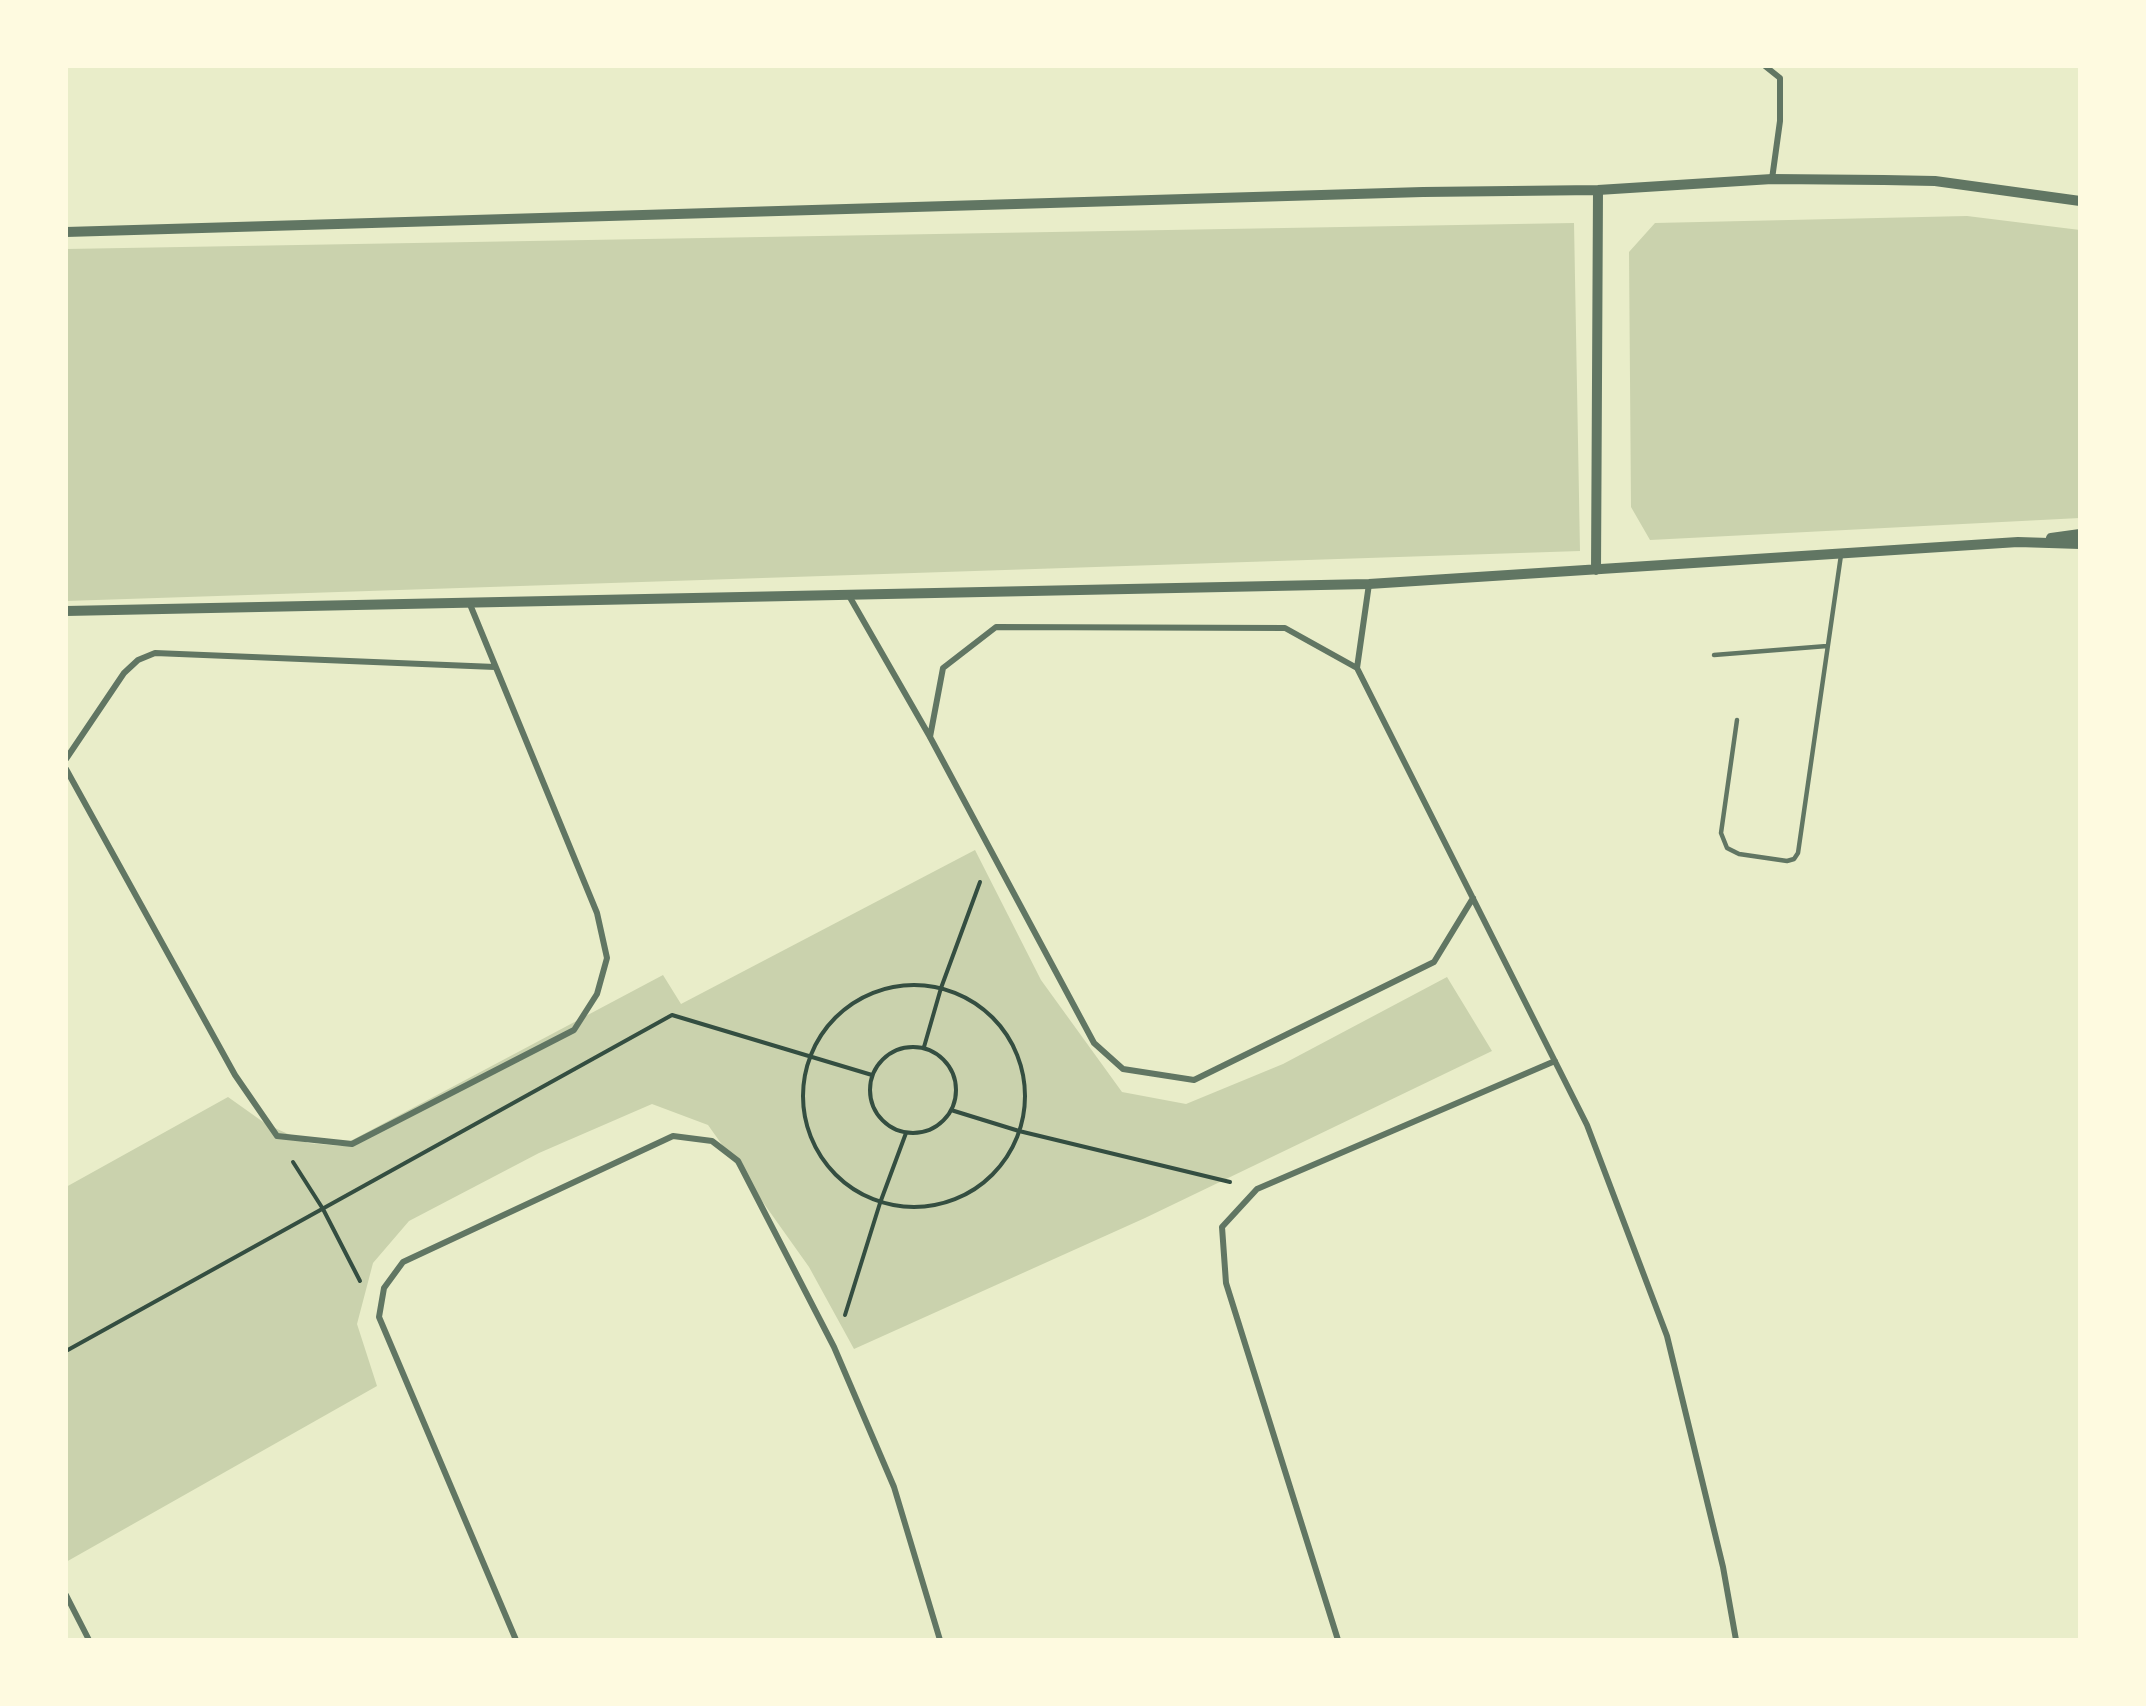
<!DOCTYPE html>
<style>
body{margin:0}
#map{position:relative;width:2146px;height:1706px;overflow:hidden;background:#e9edc9;font-family:Spectral,serif}
canvas{display:block}
.frame{position:absolute;inset:0;border:68px solid #fefae0;pointer-events:none}
</style>
<div id="map">
<canvas width="2146" height="1706"></canvas>
<div class="frame"></div>
</div>
<script>
const context = document.querySelector('canvas').getContext('2d');
context.lineJoin = 'round';
function paint(path, color) {
  context.fillStyle = color;
  context.fill(path, 'evenodd');
}
function strokePath(path, color, width, dash) {
  context.strokeStyle = color;
  context.lineWidth = width;
  context.lineCap = dash ? 'butt' : 'round';
  context.setLineDash(dash || []);
  context.stroke(path);
}
paint(new Path2D(`
 M1967 216 2080 230V518L1650 540 1631 507 1629 252 1655 223Z
 M1574 223 1580 551 66 601V249Z
 M975 850 1041 980 1122 1092 1186 1104 1283 1064 1447 977 1492 1051 1145 1218 854 1349 809 1267 708 1125 652 1104 539 1153 409 1221 373 1263 357 1324 377 1386 66 1562V1187L228 1097 266 1124 308 1143 341 1146 663 975 681 1004Z`), '#cad2ad');
strokePath(new Path2D(`
 M803 1096a111 111 0 1 1 222 0a111 111 0 1 1-222 0Z
 M870 1090a43 43 0 1 1 86 0a43 43 0 1 1-86 0Z
 M924 1047 941 988 980 882
 M951 1110 1019 1131 1230 1182
 M293 1162 323 1209 360 1281
 M845 1315 880 1203 906 1133
 M66 1351 672 1015 872 1075`), '#344e41', 4);
strokePath(new Path2D(`
 M1714 655 1827 646
 M1737 720 1721 833 1727 848 1739 854 1787 861 1794 859 1798 853 1841 555`), '#617663', 4.5);
strokePath(new Path2D(`
 M1765 66 1780 78V121L1772 179
 M1369 584 1357 668 1587 1125 1667 1336 1723 1567 1736 1640
 M848 594 930 737 1094 1043 1123 1069 1194 1080 1434 962 1473 898
 M930 737 943 668 996 627 1285 628 1357 668
 M66 759 124 673 138 660 155 653 495 667
 M66 769 235 1075 277 1136 352 1144 574 1030 597 994 607 958 597 913 469 602
 M66 1595 89 1640
 M516 1640 379 1317 384 1288 403 1262 673 1136 712 1141 738 1161 834 1347 894 1487 940 1640
 M1338 1640 1226 1283 1222 1227 1257 1189 1555 1061`), '#617663', 6);
strokePath(new Path2D(`
 M66 232 1423 192 1598 190 1772 179 1884 180 1935 181 2080 201
 M2051 538 2080 534
 M1596 570 1598 190
 M66 611 1369 584 2018 542 2080 544`), '#617663', 10);
</script>
